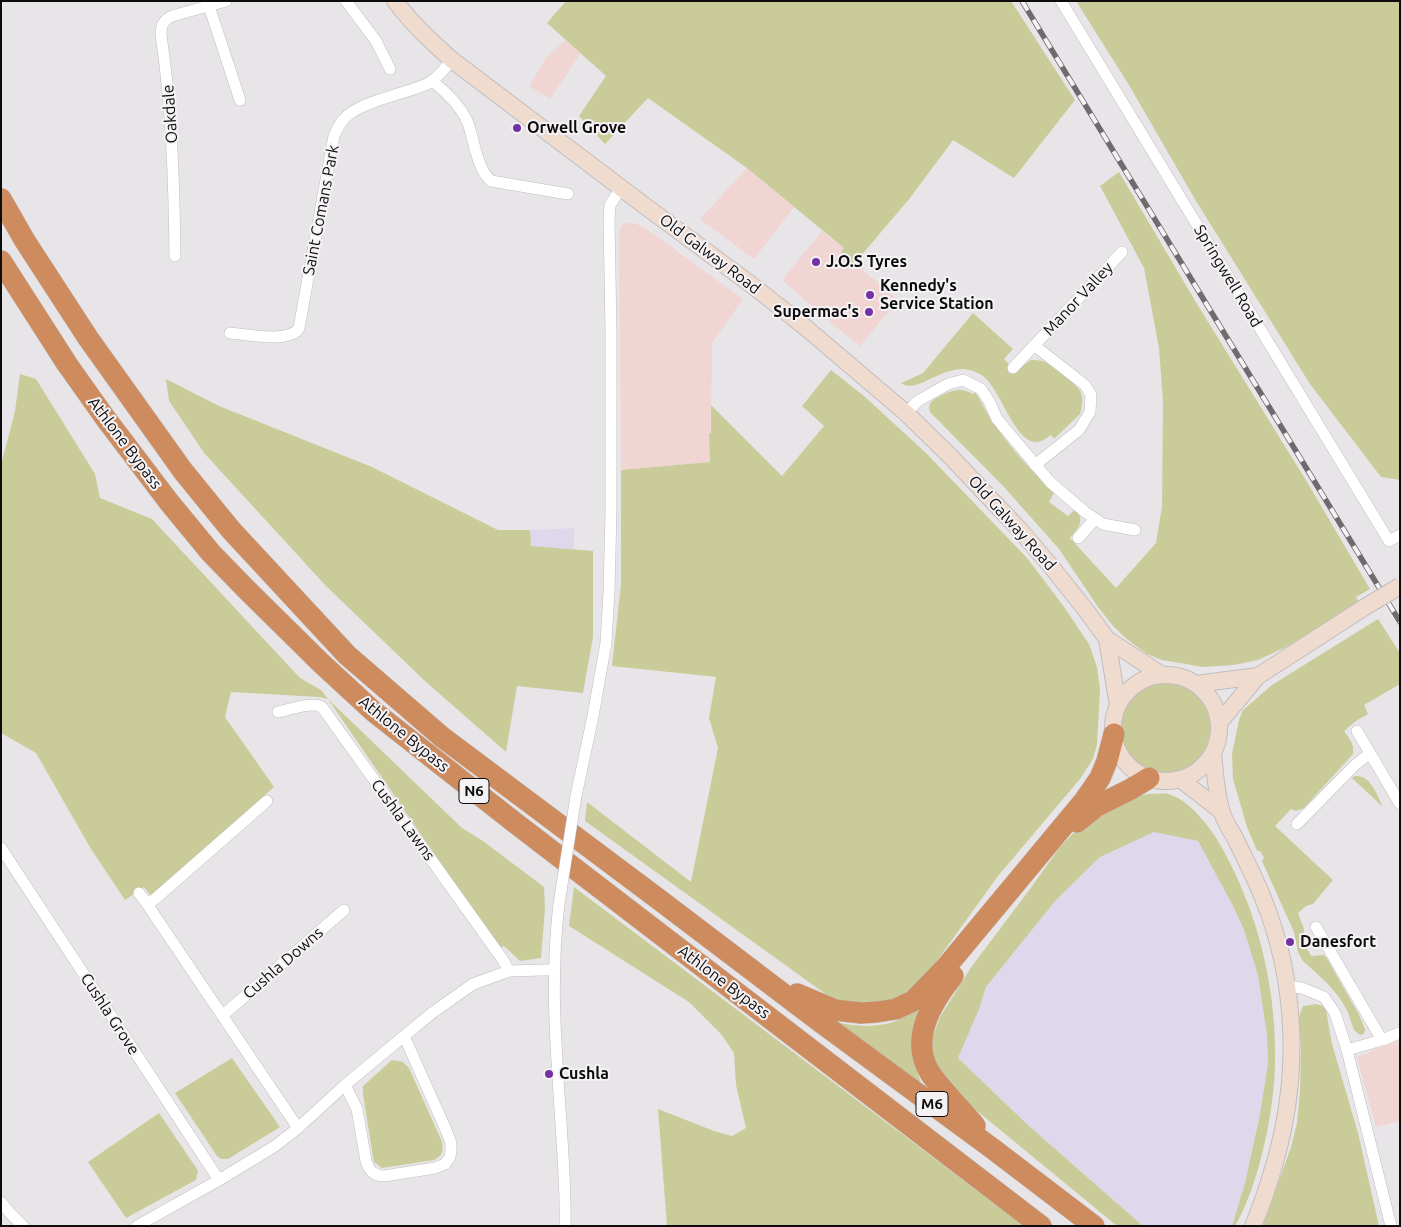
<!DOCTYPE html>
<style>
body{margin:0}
#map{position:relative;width:1401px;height:1227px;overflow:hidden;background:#e8e5e8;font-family:Ubuntu,sans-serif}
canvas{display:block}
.frame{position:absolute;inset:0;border:2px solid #0d0c0d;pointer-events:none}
</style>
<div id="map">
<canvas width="1401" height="1227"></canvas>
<div class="frame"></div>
</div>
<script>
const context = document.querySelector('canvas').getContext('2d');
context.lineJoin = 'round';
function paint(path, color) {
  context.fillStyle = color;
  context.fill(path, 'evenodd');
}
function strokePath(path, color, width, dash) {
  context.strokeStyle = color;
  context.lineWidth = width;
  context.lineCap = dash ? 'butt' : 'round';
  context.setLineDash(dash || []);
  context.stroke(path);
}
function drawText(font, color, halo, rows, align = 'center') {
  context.font = font + ' Ubuntu,sans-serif';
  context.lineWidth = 4;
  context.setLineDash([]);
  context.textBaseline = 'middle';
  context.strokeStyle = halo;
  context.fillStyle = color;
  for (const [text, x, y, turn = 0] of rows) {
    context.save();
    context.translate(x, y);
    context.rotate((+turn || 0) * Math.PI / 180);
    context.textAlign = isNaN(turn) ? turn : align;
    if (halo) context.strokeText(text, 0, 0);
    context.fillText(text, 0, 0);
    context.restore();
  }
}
paint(new Path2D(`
 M566 40 581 53 550 99 529 86 546 58Z
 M747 168 794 207 754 259 700 219Z
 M628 223H634L645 228 743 299 712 343 711 433 709 434 710 462 621 470 619 232 622 225Z
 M822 231 844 248 841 252 898 300 860 346 836 327 782 280Z
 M1400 1040V1121L1376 1127 1357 1057Z`), '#f0d5d3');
paint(new Path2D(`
 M574 528V550L531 546 530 530Z
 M1154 831 1198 841 1233 906 1244 930 1258 975 1267 1036 1268 1063 1260 1114 1245 1183 1232 1226H1143L1029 1126 958 1058 978 1009 986 987 1056 900 1100 857Z`), '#dfd8ed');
paint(new Path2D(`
 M566 1H1011L1075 100 1014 178 953 140 910 198 854 264 841 252 844 248 747 168 648 98 605 144 579 116 606 76 547 23Z
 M1076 1H1400V480L1381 477 1310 384 1196 201 1129 85Z
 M1119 172 1197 304 1307 482 1370 589 1356 597 1359 602 1286 647 1258 660 1234 665 1203 667 1162 660 1147 654 1128 640 1113 626 1098 607 1059 549 1004 487 930 412C929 410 929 406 930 404 933 398 952 390 958 390 964 389 968 392 973 394L975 392C982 402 986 413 993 422 1010 448 1032 471 1054 493L1049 502 1068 516 1075 509C1086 521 1078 528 1070 538L1116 588 1156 543 1162 507 1163 402 1159 348 1144 268 1100 186Z
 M973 313 1013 349 1004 359 1015 371 1031 360C1034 360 1039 360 1043 361 1050 364 1076 384 1080 391 1084 398 1082 407 1080 414L1054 439 1051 435C1047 438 1042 442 1037 442 1015 444 1000 388 983 376 949 353 920 397 901 383L923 373Z
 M831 370 864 396 926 453 1027 558 1062 604 1089 644 1097 667 1100 689 1097 744 1093 759 1080 779 998 876 928 973 913 989 893 1001 869 1005 838 1000 827 995 585 821 587 802 691 882 718 748 709 718 716 677 612 666 621 584V470L710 462 709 433H711V405L782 476 824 426 802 406Z
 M20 374 36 379 95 474 100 498 152 519 300 678 321 690 328 699 462 828 483 841 544 887 545 909 541 958 520 961 504 946 499 948 328 699 319 697 231 692 225 717 274 787 151 896 144 887 125 900 91 849 36 753 1 733V465L15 411Z
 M166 379 219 406 372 467 498 530H530L531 546 593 551V637L583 693 517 686 506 752 426 682 326 586 205 454 169 401Z
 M1378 619 1400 653V684L1364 705 1368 714 1356 721 1344 731C1349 738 1355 745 1353 754L1304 808 1296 811 1291 809 1275 826 1333 880 1313 904 1306 906 1298 913 1304 929V943L1311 956 1323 955 1326 957 1358 1013 1365 1029 1364 1034 1360 1035 1354 1030 1347 1010 1339 997 1326 982 1303 961 1298 952 1294 932 1262 861 1264 858 1260 851H1257L1247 827 1233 779 1232 754 1239 720 1243 710 1272 685Z
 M1118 728a46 46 0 1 1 92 0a46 46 0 1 1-92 0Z
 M1355 776C1371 775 1377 795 1383 807L1352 778Z
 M1149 794C1155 794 1162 793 1168 794 1184 798 1196 812 1206 824 1216 836 1223 849 1230 863 1261 924 1277 996 1275 1065 1274 1112 1259 1185 1235 1226H1232L1245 1183 1260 1114 1268 1063 1267 1036 1258 975 1244 930 1233 906 1198 841 1154 832 1100 857 1056 900 986 987 979 1009 958 1058 1029 1126 1143 1226H1117L959 1096 940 1076 931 1049 932 1039 940 1017 972 966 1030 889 1060 847 1079 827 1138 796Z
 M574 887 1024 1226H667L658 1109 714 1131 732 1136 746 1128 736 1085 734 1053 721 1034 689 1002 569 926Z
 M928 1001 915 1064C917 1074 922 1083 924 1093L836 1022C855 1027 880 1028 898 1020 908 1015 918 1007 928 1001Z
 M1316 1004 1323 1006 1326 1010 1332 1044 1358 1133 1379 1226H1263L1291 1147 1297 1123 1300 1091 1301 1046 1299 1017 1303 1006Z
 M232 1058 280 1127 228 1159H221L217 1156 175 1093Z
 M392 1060 403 1062 409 1068 442 1142C444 1151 442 1156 434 1160L382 1168 374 1162 373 1157 363 1094V1086Z
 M159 1113 197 1169 198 1171 196 1180 126 1218 88 1162Z`), '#c9cc98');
const street = new Path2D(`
 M346 1 376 41 390 69
 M1061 1 1389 541 1400 535
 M209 6 240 100
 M432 81C446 92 461 106 468 123 474 140 477 169 491 181L568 194
 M175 256C174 182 172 108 161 35 161 25 163 21 172 16L226 1
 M230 333C246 334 289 344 299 328L334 136C337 130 339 124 344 119 358 102 405 94 427 84 437 79 445 68 452 60
 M1013 368 1122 252
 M906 413 918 401 948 384 963 380 981 389 989 401 997 419 1050 482 1085 512 1103 524 1135 530
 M1035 465 1079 430 1090 412 1091 395 1085 385 1035 346
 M1078 538 1095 519
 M278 712C289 710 312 701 322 707L503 960 509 971
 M1357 731 1400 804
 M576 796 593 716 606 643 609 592 611 510V331L609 219 610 205 621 188
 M267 801 155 899 147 904 298 1128
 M1297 824 1355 765 1369 754
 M1 848 219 1180
 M139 893 147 904
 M559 904C550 979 556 1049 561 1123 563 1157 566 1192 565 1226
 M1316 927 1382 1040
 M1287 986 1302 988 1324 997 1335 1013 1347 1050 1391 1226
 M222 1016 344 910
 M1347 1050 1382 1040 1400 1033
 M345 1085 357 1109 366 1161C369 1171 374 1176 384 1176L435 1168 445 1164 450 1157 451 1151V1143L446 1130 404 1036
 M1 1202 9 1212 23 1226
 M137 1226 219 1180 275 1146 298 1128 345 1085 404 1036 432 1013 473 984 509 971 542 970H554`);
const secondary = new Path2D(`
 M395 1C412 24 431 41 452 60L641 203 753 286 805 327 906 413 951 457 1020 530 1050 565 1085 609 1107 639 1162 675
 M1107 639 1118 706
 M1113 728a53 53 0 1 1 106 0a53 53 0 1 1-106 0Z
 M1196 684 1258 676
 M1219 723 1258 676 1365 607
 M1213 753C1215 772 1216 792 1221 809 1223 820 1231 830 1236 840 1245 859 1255 878 1263 898 1297 982 1300 1075 1275 1162 1269 1183 1262 1205 1253 1226
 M1180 779 1221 811`);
const highway = new Path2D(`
 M1 199 25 241 88 338 183 471 231 530 347 655 442 737 657 898 819 1021 993 1149 1094 1226
 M1 261 67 364 106 419 169 502 211 553 247 590 321 663 373 711 514 822 1041 1226
 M1077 822 1097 806 1131 789 1149 778
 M953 976C932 1002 909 1039 930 1073 943 1092 961 1108 975 1126
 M797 994 835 1010 861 1013 877 1012 896 1009 913 1001 946 967 1084 801 1100 778 1107 761 1114 734`);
strokePath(street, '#c0bcbf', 12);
strokePath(secondary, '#c0bcbf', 18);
strokePath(highway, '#c0c0c0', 22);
strokePath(street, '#fff', 11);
strokePath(secondary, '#f0dccf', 16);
strokePath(highway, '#ce8c5e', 21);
const rail = new Path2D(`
 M1022 1 1400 622`);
strokePath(rail, '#6d6b6d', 5.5);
strokePath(rail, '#f5f2f5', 4, [11]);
const streetBridge = new Path2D(`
 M559 904 576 796`);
const secondaryBridge = new Path2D(`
 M1365 607 1400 586`);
strokePath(streetBridge, '#c0bcbf', 12, []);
strokePath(secondaryBridge, '#c0bcbf', 18, []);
strokePath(streetBridge, '#fff', 11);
strokePath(secondaryBridge, '#f0dccf', 16);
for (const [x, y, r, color] of [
 [517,128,5,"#7530a4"],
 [816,262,5,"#7530a4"],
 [870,295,5,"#7530a4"],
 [869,312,5,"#7530a4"],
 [1290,942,5,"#7530a4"],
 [549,1074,5,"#7530a4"]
]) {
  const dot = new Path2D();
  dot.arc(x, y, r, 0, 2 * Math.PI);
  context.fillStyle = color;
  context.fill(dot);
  strokePath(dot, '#f5f2f5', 2);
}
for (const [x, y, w] of [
 [474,791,30],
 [932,1104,32]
]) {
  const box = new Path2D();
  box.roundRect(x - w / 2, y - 12.5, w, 25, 4);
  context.fillStyle = '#f5f2f5';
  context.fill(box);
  strokePath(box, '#0d0c0d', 1);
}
drawText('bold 15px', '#0d0c0d', null, [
 ["N6",474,791],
 ["M6",932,1104]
]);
drawText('16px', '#0d0c0d', '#f5f2f5', [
 ["Oakdale",170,114,-94],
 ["Saint Comans Park",321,210,-79],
 ["Old Galway Road",710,254,37],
 ["Springwell Road",1228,276,59],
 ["Manor Valley",1078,299,-47],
 ["Athlone Bypass",125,443,53],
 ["Old Galway Road",1012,523,48],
 ["Athlone Bypass",404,734,39],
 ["Cushla Lawns",403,820,54],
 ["Cushla Downs",283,963,-41],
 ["Athlone Bypass",724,982,37],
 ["Cushla Grove",110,1014,57]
]);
drawText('bold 16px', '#0d0c0d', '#f5f2f5', [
 ["Orwell Grove",527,128],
 ["J.O.S Tyres",826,262],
 ["Kennedy's",880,286],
 ["Service Station",880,304],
 ["Supermac's",859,312,"right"],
 ["Danesfort",1300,942],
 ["Cushla",559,1074]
], 'left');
</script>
